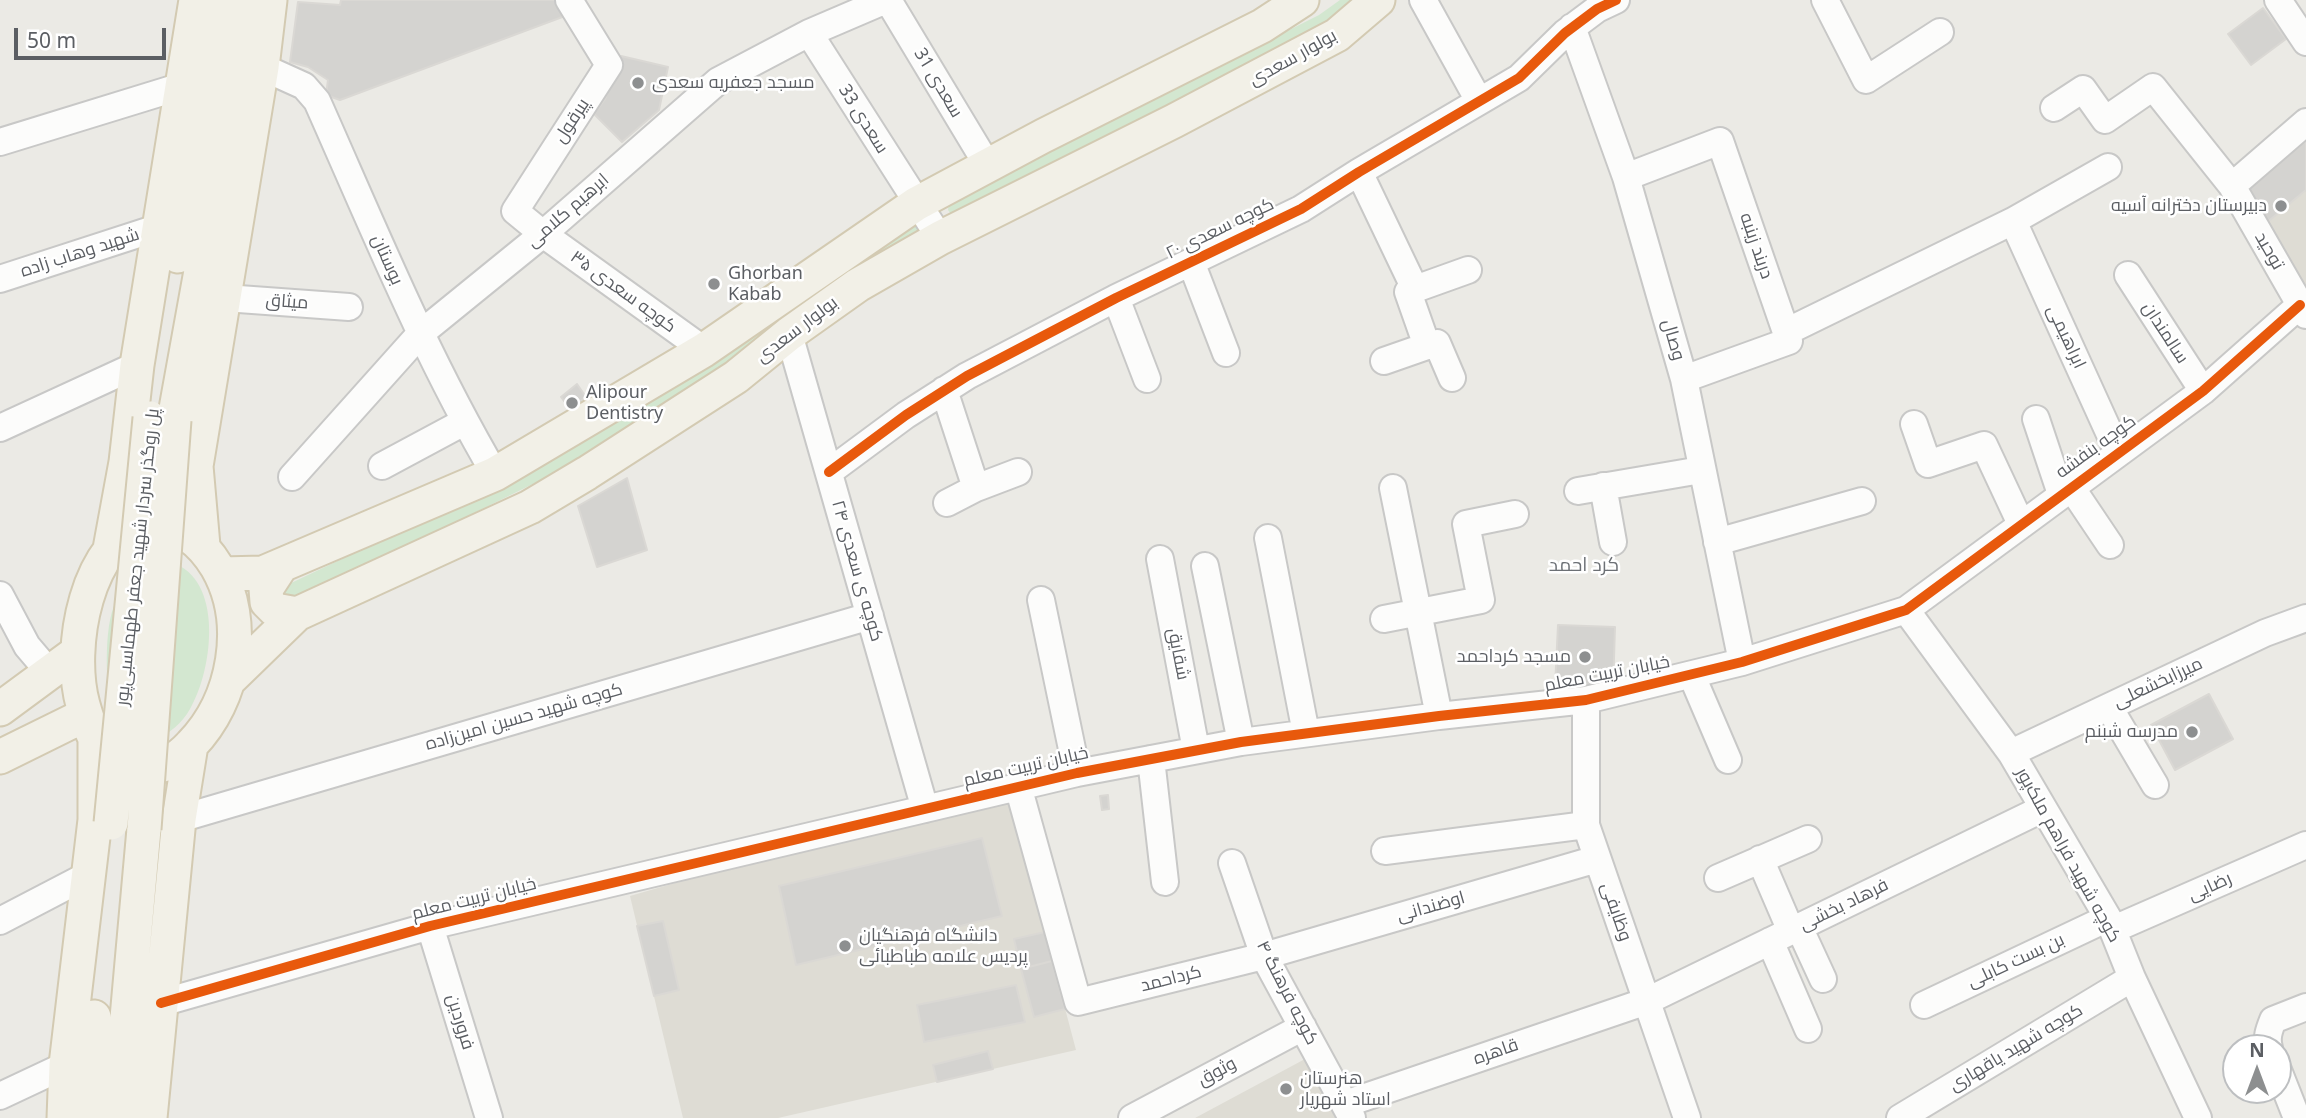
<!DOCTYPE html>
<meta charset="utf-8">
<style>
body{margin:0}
#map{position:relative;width:2306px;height:1118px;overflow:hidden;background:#ebeae5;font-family:"Noto Sans",sans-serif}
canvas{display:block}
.north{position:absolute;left:2222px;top:1034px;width:70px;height:70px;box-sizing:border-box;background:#fff;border:2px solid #bdbfc1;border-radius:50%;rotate:0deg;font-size:19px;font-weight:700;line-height:28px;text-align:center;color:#5b5e63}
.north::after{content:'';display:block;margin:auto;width:24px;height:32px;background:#8d8f90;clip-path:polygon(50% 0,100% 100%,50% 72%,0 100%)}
.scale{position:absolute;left:14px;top:28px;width:152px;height:32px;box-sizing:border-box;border:4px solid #5b5e63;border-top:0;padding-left:9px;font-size:21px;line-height:24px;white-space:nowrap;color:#5b5e63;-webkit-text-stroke:5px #fff;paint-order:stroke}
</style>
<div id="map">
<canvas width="2306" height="1118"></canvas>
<div class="north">N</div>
<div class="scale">50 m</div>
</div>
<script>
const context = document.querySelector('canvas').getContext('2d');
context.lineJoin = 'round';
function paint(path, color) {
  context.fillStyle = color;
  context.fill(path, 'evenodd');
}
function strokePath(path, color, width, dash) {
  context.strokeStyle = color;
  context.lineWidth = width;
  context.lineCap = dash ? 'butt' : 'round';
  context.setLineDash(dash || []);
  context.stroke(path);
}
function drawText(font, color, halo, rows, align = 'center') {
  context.font = font + ' "Noto Sans",Cairo,sans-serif';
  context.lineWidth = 5;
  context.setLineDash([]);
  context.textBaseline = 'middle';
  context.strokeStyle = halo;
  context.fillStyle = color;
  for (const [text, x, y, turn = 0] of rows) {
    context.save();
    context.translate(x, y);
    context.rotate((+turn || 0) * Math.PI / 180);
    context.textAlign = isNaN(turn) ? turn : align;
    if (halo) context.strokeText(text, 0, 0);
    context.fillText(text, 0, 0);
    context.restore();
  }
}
paint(new Path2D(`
 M2306 137V295L2265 224Z
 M1010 801 1076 1050 778 1118H683L630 896 734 866Z
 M1305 1059 1338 1118H1195Z`), '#dedcd4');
paint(new Path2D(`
 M1340 0H1358L1325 28 951 214 948 210 949 203 959 196 1319 15Z
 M911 221 924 229 669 406 547 477 302 598 287 600 283 592 289 584 538 466Z
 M176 564C224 585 212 672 190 709 182 724 169 732 156 742L110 705C106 681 103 617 119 597 127 588 164 571 176 564Z`), '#d3e7d0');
const building = new Path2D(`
 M341 0H556L565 16 340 100 326 95 328 80 308 67 290 62 298 2 340 5Z
 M2263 8 2286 39 2251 65 2228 34Z
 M621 56 668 67 659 110 622 142 594 114 605 99Z
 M2306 137V190L2265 224 2246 188Z
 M577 384 586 397 570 409 561 397Z
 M627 478 647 550 597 567 578 506Z
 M1558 625 1615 627 1613 689 1555 687Z
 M2209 694 2233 739 2175 770 2151 725Z
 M1108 795 1109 809 1102 810 1100 796Z
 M982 838 1002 916 796 965 779 886Z
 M663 921 679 990 654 996 637 926Z
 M1045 932 1052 961 1021 969 1014 939Z
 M1052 961 1065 1009 1034 1017 1021 969Z
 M1016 985 1025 1022 924 1042 917 1005Z
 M988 1051 993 1069 937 1082 933 1065Z`);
paint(building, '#d4d3d0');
strokePath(building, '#dad8d4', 2);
const minor = new Path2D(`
 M569 0 609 65 515 211 543 234 704 350
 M888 0 988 166
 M1423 0 1479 101
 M1825 0 1866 80 1940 32
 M2278 0 2306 42
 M1572 27 1626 177 1684 379 1742 662
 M809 33 940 238
 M262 67 304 86 317 101C373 227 425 355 495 474
 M2054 108 2083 89 2105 120 2153 87 2232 186 2306 315
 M0 142 182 86
 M1359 172 1415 289 1408 292 1427 346 1437 343 1452 378
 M1626 177 1720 141 1786 332 1789 341 1684 379
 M2232 186 2306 122
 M2013 221 2108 167
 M1191 262 1226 353
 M2128 275 2203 391
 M0 279 160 227
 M1415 289 1468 270
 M225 298 349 307
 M1116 298 1147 379
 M1786 332 2013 221 2118 452
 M789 334 925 809
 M1384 361 1427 346
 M944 390 976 488
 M2036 419 2061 494
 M1914 424 1928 464 1984 445 2021 524
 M0 428 137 365
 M382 466 464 422
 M829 472 906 415 967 376 1116 298 1301 209 1359 172 1519 78 1565 33 1597 9 1616 0
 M292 477 420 334 543 234 718 81 809 33 886 0
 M1603 486 1613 542
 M2071 487 2110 545
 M1393 488 1439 716
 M1578 491 1701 470
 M947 503 976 488 1018 472
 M1268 538 1306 733
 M1717 542 1862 501
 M1160 559 1196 750
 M1205 566 1241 742
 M0 595 27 646 50 673
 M1041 600 1077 773
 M1906 610 2011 753 2108 918 2132 978 2198 1118
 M1384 619 1481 600 1466 524 1515 514
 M1692 676 1728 760
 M1586 700V825L1687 1118
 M2109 707 2155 785
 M2011 753 2265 633 2306 618
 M1151 759 1165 882
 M1018 786 1078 1002 1264 956 1597 859
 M179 819 870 616
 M1385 851 1586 825
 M1760 859 1791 931
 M1232 863 1264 956 1352 1118
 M1718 878 1808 839
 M0 921 90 874
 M430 926 489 1118
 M1799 927 1823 979
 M2114 929 2306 845
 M1770 941 1808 1029
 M161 1003 430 926 1077 773 1241 742 1439 716 1586 700 1742 662 1906 610 2203 391 2300 305
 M1924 1005 2108 918
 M2269 1048C2266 1038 2269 1030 2273 1020L2306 1007
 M2278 1070 2297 1118
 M0 1096 66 1065
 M1345 1104 1647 1001 2042 809
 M1132 1118 1303 1027
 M1900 1118 2132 978`);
const major = new Path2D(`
 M178 256 223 0
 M174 420 249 6
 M150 522C180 524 202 542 217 567 249 623 235 700 191 745 177 760 162 769 141 769 131 769 118 769 111 762 97 749 88 723 83 705 67 649 86 539 150 522Z
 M203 546 196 466 262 67 270 0
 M110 549 126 462 137 365 196 0
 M281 566 266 589 267 602 275 610 297 614
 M221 574 263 573 495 474 704 350 916 204 1043 136 1262 26 1302 0
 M230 679 297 614 530 507 587 473 736 377 789 334 858 285 940 238 1174 121 1337 35 1378 0
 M0 709 76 653
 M0 757 85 715
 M86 1117 94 1017
 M64 1118 66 1065 95 820V735
 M118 1118 144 829
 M150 1118 179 819 191 745`);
strokePath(minor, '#c8c8c7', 30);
strokePath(major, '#d3cab2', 37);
strokePath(minor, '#fcfcfb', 26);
strokePath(major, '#f2f0e7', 33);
const majorBridge = new Path2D(`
 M111 823 150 418
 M144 829 174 420`);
strokePath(majorBridge, '#d3cab2', 37, []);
strokePath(majorBridge, '#f2f0e7', 33);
strokePath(new Path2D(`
 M829 472 906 415 967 376 1116 298 1301 209 1359 172 1519 78 1565 33 1597 9 1616 0
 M161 1003 430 926 1077 773 1241 742 1439 716 1586 700 1742 662 1906 610 2203 391 2300 305`), '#e8590c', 10);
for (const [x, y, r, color] of [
 [638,83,7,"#8d8f90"],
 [2281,206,7,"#8d8f90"],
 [714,284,7,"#8d8f90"],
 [572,403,7,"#8d8f90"],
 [1585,657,7,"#8d8f90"],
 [2192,732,7,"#8d8f90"],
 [845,946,7,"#8d8f90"],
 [1286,1089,7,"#8d8f90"]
]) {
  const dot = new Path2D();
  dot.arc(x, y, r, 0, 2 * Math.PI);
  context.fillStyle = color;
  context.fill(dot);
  strokePath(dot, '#fff', 2.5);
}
drawText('18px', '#5b5e63', '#fff', [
 ["بولوار سعدی",1293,58,-29],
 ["سعدی 31",938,83,59],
 ["سعدی 33",863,119,58],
 ["پیرقول",572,121,-57],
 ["ابرهیم کلامی",568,211,-41],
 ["کوچه سعدی ۲۰",1220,229,-26],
 ["دربند زینبه",1756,246,71],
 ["توحید",2269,251,60],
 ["شهید وهاب زاده",80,253,-18],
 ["بوستان",387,260,66],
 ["کوچه سعدی ۳۵",623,292,36],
 ["میثاق",287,302,4],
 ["بولوار سعدی",797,330,-37],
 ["سالمندان",2165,333,57],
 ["ابراهیمی",2066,337,65],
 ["وصال",1673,340,74],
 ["کوچه بنفشه",2096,447,-36],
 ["پل روگذر سردار شهید جعفر طهماسبی‌پور",138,557,-84],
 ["کوچه ی سعدی ۲۴",857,571,74],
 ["شقایق",1178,654,79],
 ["خیابان تربیت معلم",1607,674,-11],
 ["میرزابخشعلی",2158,683,-25],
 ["کوچه شهید حسین امین‌زاده",524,717,-16],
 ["خیابان تربیت معلم",1026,767,-13],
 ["کوچه شهید فراهم ملک‌پور",2068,855,61],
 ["رضایی",2210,887,-24],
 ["خیابان تربیت معلم",474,899,-14],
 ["فرهاد بخشی",1844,905,-26],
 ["اوضندانی",1431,907,-16],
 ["وظایفی",1616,912,71],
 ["بن بست کابلی",2016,961,-25],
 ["کرداحمد",1171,979,-14],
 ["کوچه فرهنگ ۴",1287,993,63],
 ["فروردین",460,1022,73],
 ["کوچه شهید یاقهاری",2016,1048,-31],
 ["قاهره",1496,1052,-19],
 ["وثوق",1217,1072,-28]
]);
drawText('18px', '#5b5e63', '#fff', [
 ["مسجد جعفریه سعدی",652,83],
 ["دبیرستان دخترانه آسیه",2267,206,"right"],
 ["Ghorban",728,274],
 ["Kabab",728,295],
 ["Alipour",586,393],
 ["Dentistry",586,414],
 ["مسجد کرداحمد",1571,657,"right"],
 ["مدرسه شبنم",2178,732,"right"],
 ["دانشگاه فرهنگیان",859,936],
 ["پردیس علامه طباطبائی",859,957],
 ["هنرستان",1300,1079],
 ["استاد شهریار",1300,1100]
], 'left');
drawText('19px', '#6c7075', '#fff', [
 ["کرد احمد",1584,566]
]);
</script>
